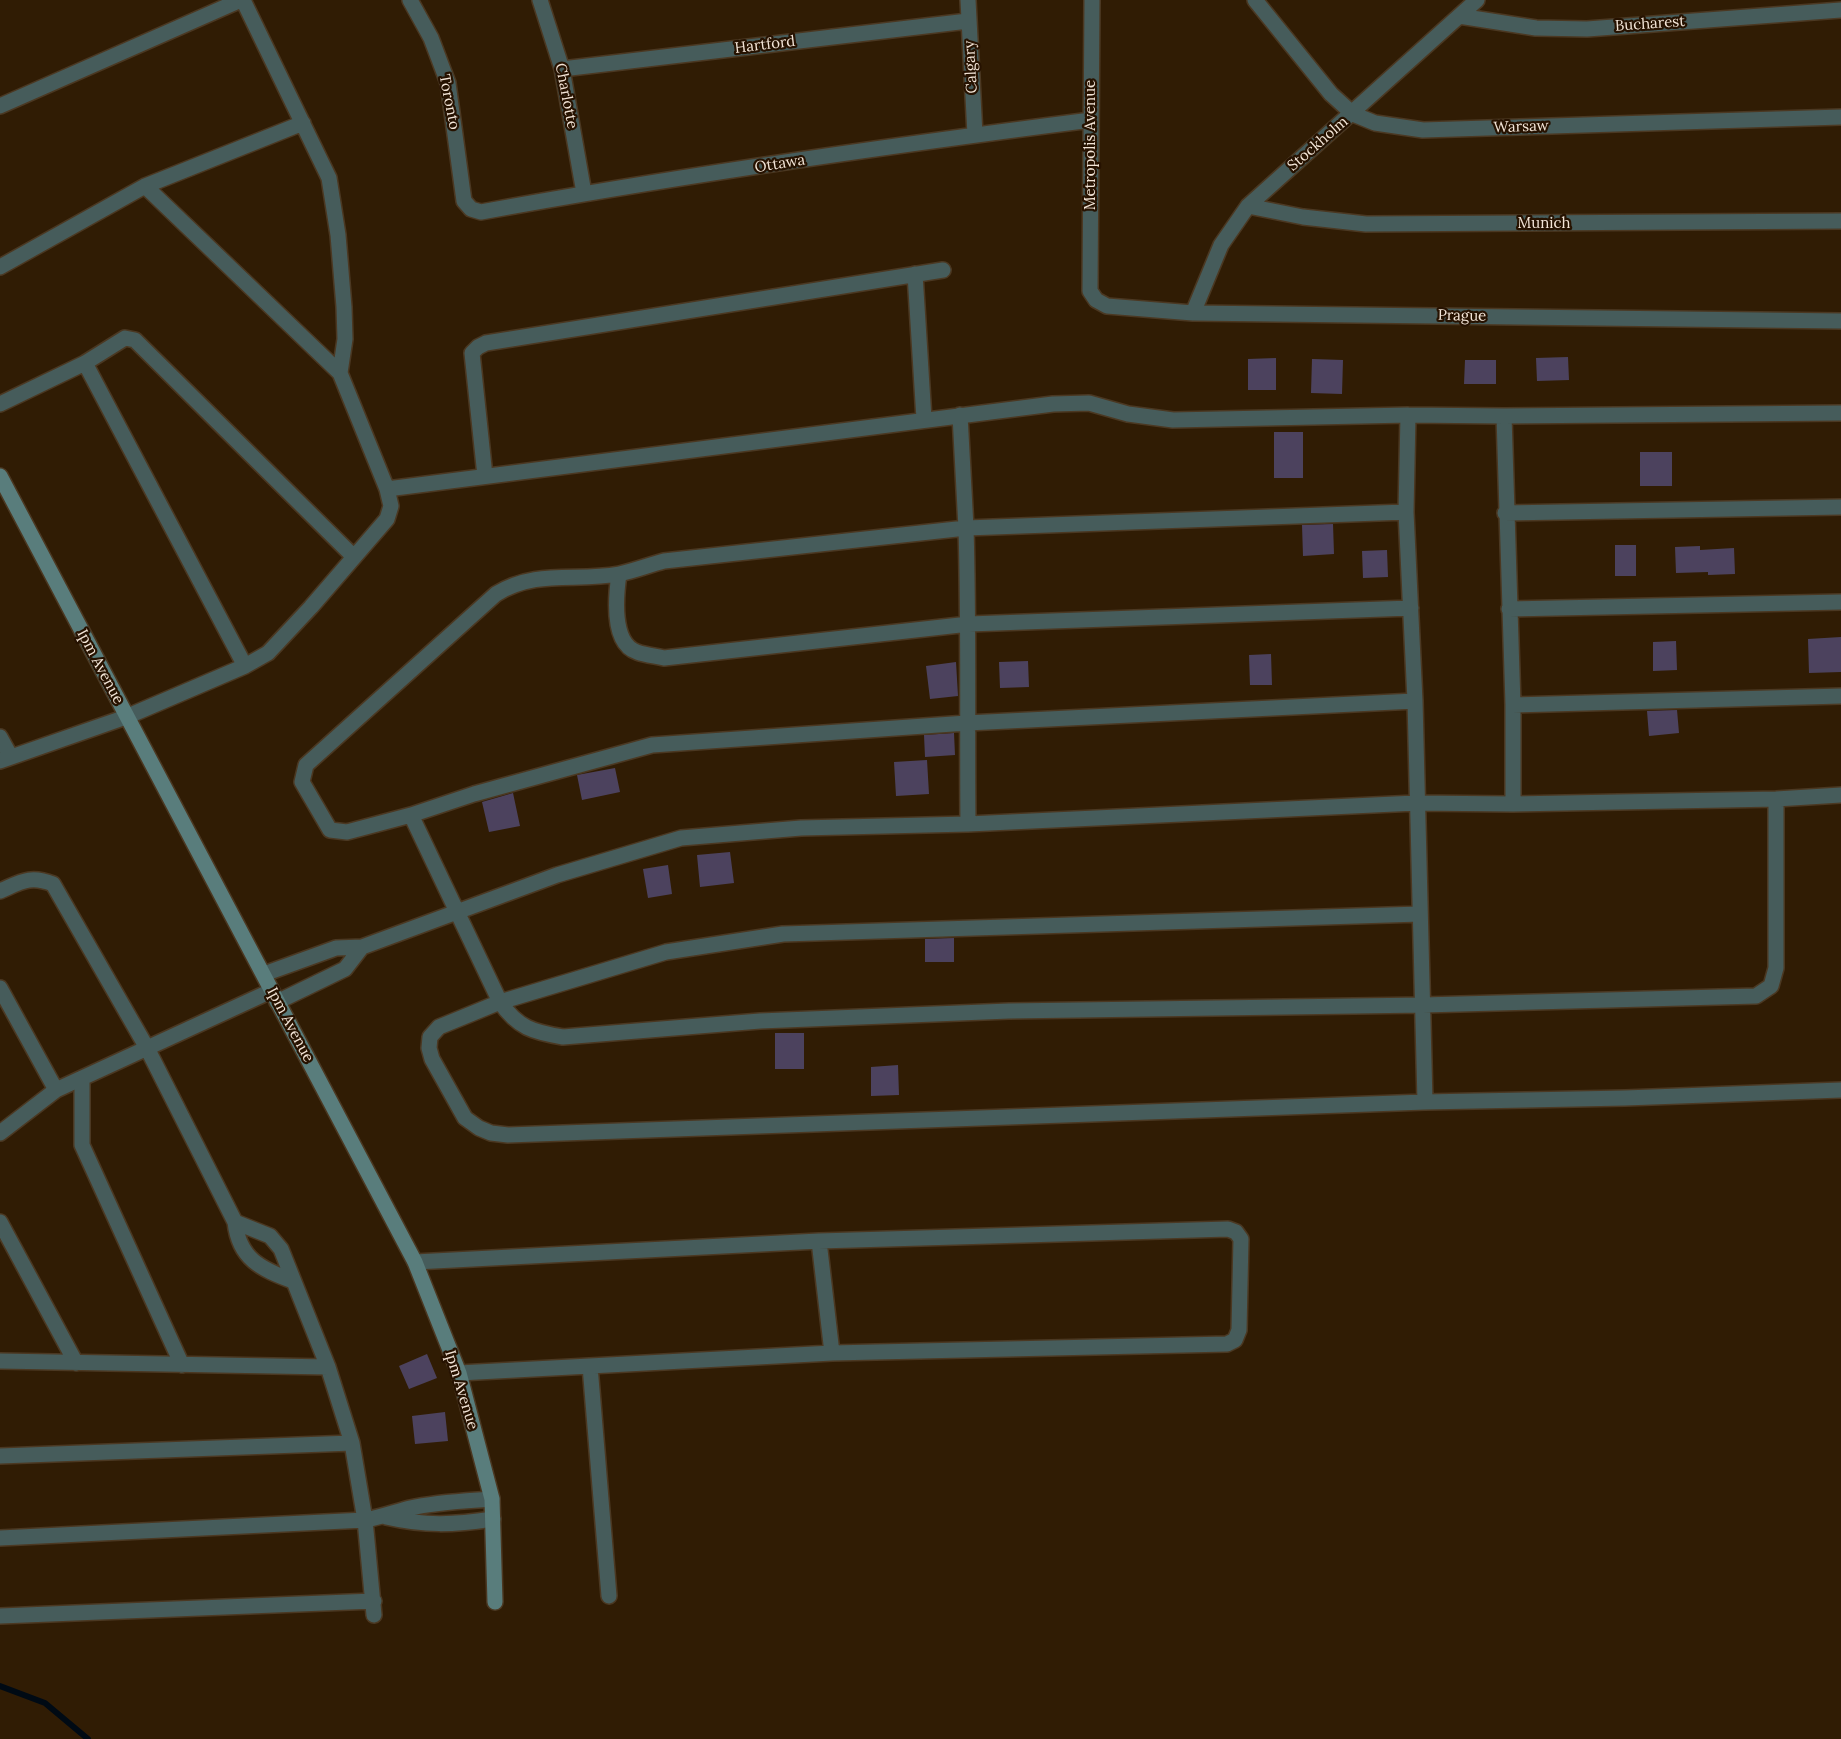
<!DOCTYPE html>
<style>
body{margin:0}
canvas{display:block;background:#301c04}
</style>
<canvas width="1841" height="1739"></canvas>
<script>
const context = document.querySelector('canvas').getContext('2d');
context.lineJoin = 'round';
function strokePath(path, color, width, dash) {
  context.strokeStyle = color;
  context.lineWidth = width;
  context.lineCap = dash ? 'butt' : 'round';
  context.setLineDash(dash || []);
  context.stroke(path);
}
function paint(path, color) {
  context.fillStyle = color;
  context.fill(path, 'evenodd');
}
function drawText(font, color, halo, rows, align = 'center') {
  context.font = font + ' Lora,serif';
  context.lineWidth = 4.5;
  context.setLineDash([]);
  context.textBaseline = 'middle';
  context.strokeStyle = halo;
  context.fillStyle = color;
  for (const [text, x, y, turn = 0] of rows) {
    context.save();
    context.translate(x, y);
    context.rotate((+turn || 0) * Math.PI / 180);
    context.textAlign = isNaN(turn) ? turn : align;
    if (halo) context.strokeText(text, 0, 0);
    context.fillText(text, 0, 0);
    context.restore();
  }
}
strokePath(new Path2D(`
 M0 1686 45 1703 88 1739`), '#000a14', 6);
paint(new Path2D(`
 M1568 357 1569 380 1537 381 1536 358Z
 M1276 358V390H1248V359Z
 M1312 359 1343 360 1342 394 1311 393Z
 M1465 360H1496V384H1464Z
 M1274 432H1303V478H1274Z
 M1640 452H1672V486H1640Z
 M1333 524 1334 554 1303 556 1302 525Z
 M1615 545H1636V576H1615Z
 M1700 546V550L1734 548 1735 574 1708 575V572L1676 573 1675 547Z
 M1387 550 1388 577 1363 578 1362 551Z
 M1841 637V672L1809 673 1808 639Z
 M1676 641 1677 670 1653 671V642Z
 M1271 654 1272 685H1250L1249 655Z
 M1028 661 1029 687 1000 688 999 662Z
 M956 662 958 696 930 699 926 666Z
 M1677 710 1679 733 1649 736 1647 711Z
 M954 733 955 755 925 757 924 735Z
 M927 760 929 794 896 796 894 762Z
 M615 768 620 792 582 800 577 775Z
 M513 793 520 826 489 832 482 802Z
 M730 852 734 883 700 887 697 855Z
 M668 865 672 894 648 898 643 869Z
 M954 938V962H925V939Z
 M775 1033H804V1069H775Z
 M898 1065 899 1095 871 1096V1067Z
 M427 1354 437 1378 409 1389 399 1366Z
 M445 1412 448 1441 415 1444 412 1416Z`), '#4c425e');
const street = new Path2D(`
 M410 0 431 38 448 83 464 201 471 209 481 212C683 175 887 146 1091 120
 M540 0 562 69 584 193
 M968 0 975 135
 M1092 0 1090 291 1096 300 1107 306 1193 313 1841 321
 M1255 0 1331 94 1353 114 1375 123 1423 130 1841 117
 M1459 16 1536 28 1587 29 1841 10
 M562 69 968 21
 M0 106 241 0
 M145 186 340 373
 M1248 206 1303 217 1366 224 1841 221
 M0 267 145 186 303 123
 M915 274 924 419
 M1193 313 1221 245 1248 206 1477 0
 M85 363 245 666
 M0 404 85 363 125 338 135 340 354 557
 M960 415 966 528 664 561C649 565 634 571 619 574 575 582 537 569 496 594L306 765 302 782 330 830 347 832 411 815 474 794 652 745 967 723 1415 701
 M1408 415 1406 512 1415 701 1425 1102
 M1504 416 1513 705V804
 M485 476 472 353 478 347 486 343 943 270
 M387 489 1053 404 1089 403 1128 414 1173 420 1408 415 1504 416 1841 413
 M1505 513 1841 507
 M619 574C616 595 611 643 637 652 645 655 655 656 664 658L969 624 1411 608
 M1509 609 1841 602
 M1513 705 1841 696
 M0 737 11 757
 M0 761 126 717 245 666 268 653 311 607 387 519 391 506 387 489 340 373 345 339 344 307 338 235 329 178 243 0
 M411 815 500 1002C518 1028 533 1032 563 1037L760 1021 1009 1011 1423 1005 1756 996 1771 986 1776 968V799
 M968 824C967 725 969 627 966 528L1406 512
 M0 891C21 882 30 875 53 884L147 1048 235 1222C239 1259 261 1269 293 1281
 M1420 914 783 934 666 952 500 1002 439 1027 430 1037 429 1048 432 1059 465 1118 479 1128 491 1133 508 1135 1425 1102 1625 1098 1841 1090
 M264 974 336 948 362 947 557 875 681 838 801 828 968 824 1416 803 1513 804 1776 799 1841 795
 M0 988 56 1090
 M277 1002 345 969 362 947
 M82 1078V1145L182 1365
 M0 1133 56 1090 271 991
 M0 1222 76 1363
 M235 1222 270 1236 281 1249 328 1367 352 1443 365 1520 374 1615
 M415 1262 819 1241
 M0 1361 328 1367
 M590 1366 609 1596
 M459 1373 832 1353 1227 1344 1235 1340 1239 1330 1241 1239 1236 1232 1228 1229 819 1241 832 1353
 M0 1456 352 1443
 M386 1517C425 1526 453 1525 493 1519
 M0 1538 365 1520C381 1517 395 1512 410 1508 437 1502 465 1501 492 1499
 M0 1616 374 1601`);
const secondary = new Path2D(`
 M0 476 415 1262 459 1373 492 1499 495 1602`);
strokePath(street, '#4b3822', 18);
strokePath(secondary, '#4b3822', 18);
strokePath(street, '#465c5b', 15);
strokePath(secondary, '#597d7c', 15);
drawText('15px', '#f3e5d7', '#261200', [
 ["Bucharest",1650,24,-4],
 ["Hartford",765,45,-7],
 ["Calgary",971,67,-93],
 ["Charlotte",566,96,79],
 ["Toronto",449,102,79],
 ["Warsaw",1521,127,-2],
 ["Stockholm",1318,144,-41],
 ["Metropolis Avenue",1091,145,-90],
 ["Ottawa",780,164,-9],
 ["Munich",1544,224],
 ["Prague",1462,316,1],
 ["Ipm Avenue",100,667,62],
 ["Ipm Avenue",290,1025,62],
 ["Ipm Avenue",461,1390,73]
]);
</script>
